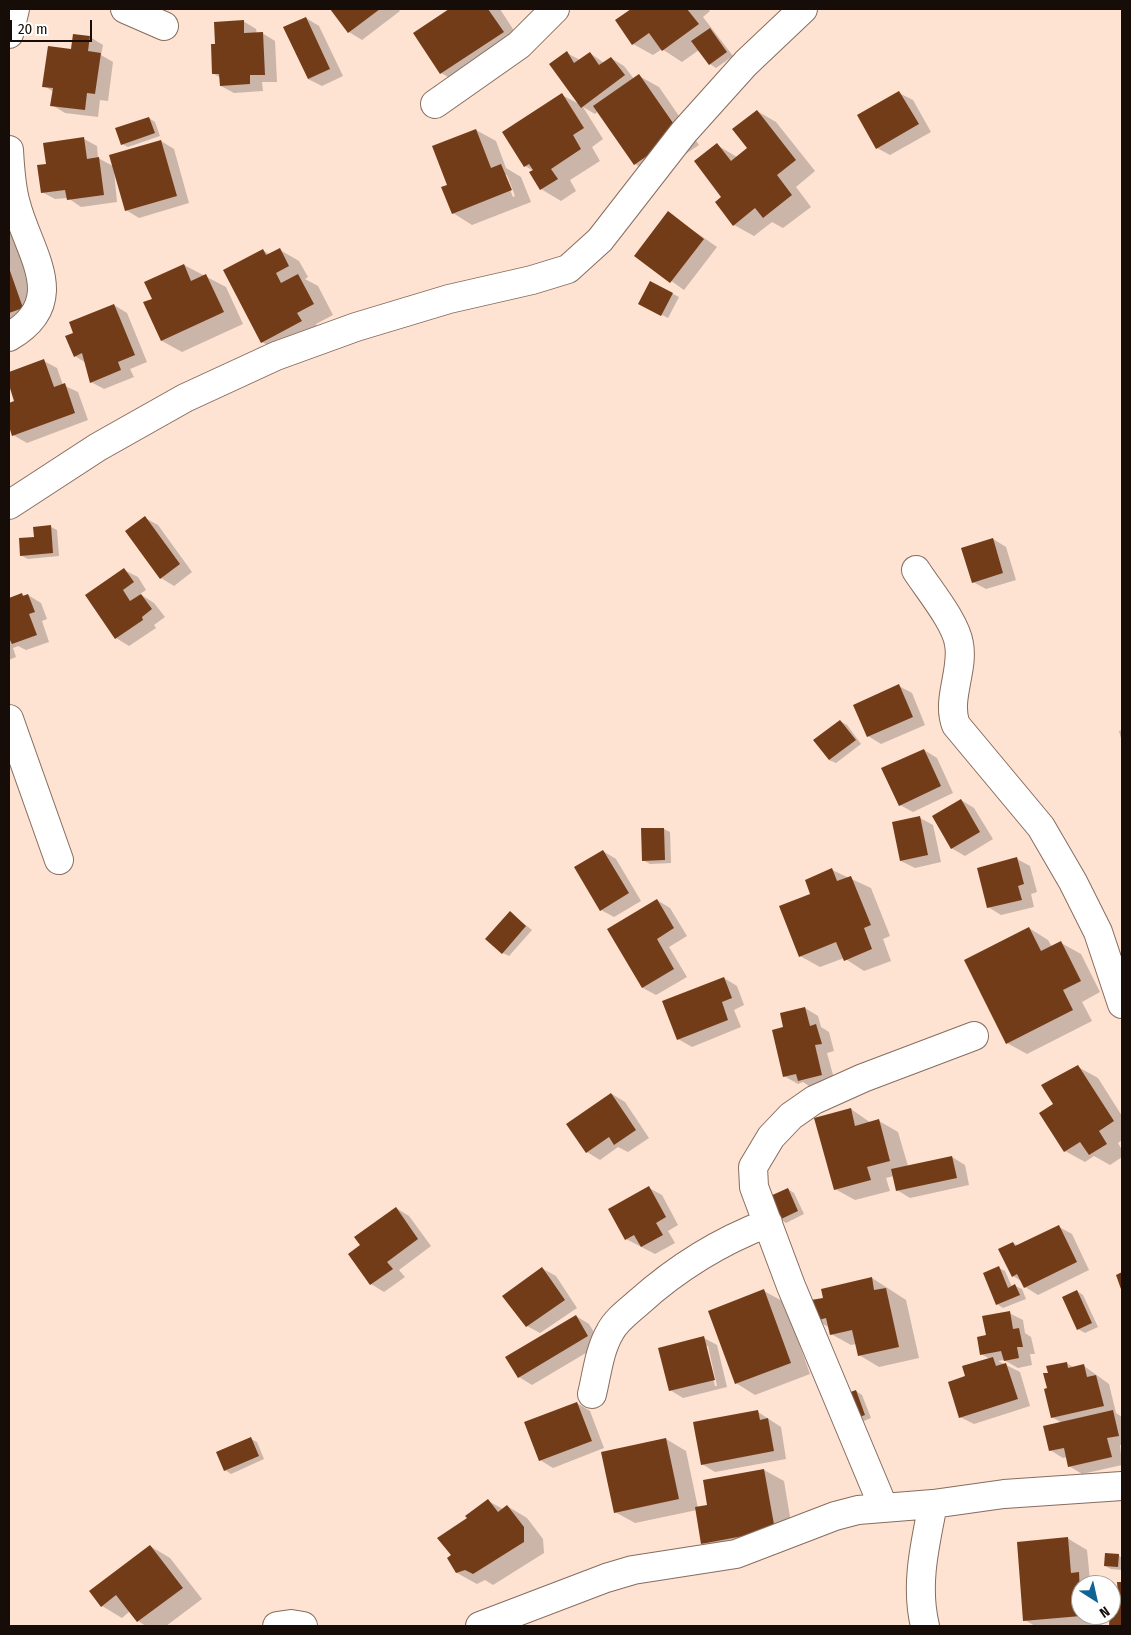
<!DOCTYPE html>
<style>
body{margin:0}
#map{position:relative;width:1131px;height:1635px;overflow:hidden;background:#fee2d2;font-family:"Fira Sans Condensed",sans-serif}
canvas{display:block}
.frame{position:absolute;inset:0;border:10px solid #170d08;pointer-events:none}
.north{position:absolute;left:1071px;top:1575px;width:50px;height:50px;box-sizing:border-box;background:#fff;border:1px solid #a29e9c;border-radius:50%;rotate:145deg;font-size:14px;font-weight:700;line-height:20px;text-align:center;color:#170d08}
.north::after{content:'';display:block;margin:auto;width:18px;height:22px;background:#106495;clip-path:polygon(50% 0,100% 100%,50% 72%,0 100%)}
.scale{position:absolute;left:10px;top:20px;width:82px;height:22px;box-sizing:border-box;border:2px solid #170d08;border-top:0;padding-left:6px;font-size:15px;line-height:18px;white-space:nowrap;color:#170d08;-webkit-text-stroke:4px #fff;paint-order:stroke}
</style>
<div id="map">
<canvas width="1131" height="1635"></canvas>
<div class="frame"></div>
<div class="north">N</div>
<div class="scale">20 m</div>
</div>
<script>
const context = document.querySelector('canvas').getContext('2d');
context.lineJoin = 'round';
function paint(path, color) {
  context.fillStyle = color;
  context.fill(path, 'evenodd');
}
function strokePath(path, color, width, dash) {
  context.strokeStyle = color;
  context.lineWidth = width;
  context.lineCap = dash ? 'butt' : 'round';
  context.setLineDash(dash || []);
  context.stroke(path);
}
paint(new Path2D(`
 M331 9H398L400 11 362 40 349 32Z
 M451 9H500L522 43 461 84 441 73 415 33Z
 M632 9H708L710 11 703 17 733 56 716 68 710 64 699 50 682 62 662 49 653 55 633 44Z
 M306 18 319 26 343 76 322 86 308 79Z
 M243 21 256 29 257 34 262 33 275 41 277 82H262L263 91 234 93 221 86V78L214 74 216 45Z
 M90 37 103 45 101 55 113 62 108 101 100 100 98 117 65 113 52 105 54 92 44 86 72 50Z
 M567 53 580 60 590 53 604 63 611 58 624 66 634 79 639 76 659 87 699 145 654 175 635 164 598 111 595 114 583 107 603 139 592 147 600 161 570 180 576 191 561 201 541 189 534 171 525 166 562 95 581 105Z
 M899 93 913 100 931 132 890 155 877 148Z
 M757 111 776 122 815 171 796 187 811 207 783 228 772 222 754 236 734 225 723 197 717 145 737 157 749 148Z
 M149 118 155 122 160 136 128 147 122 144Z
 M476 130 496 141 506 168 521 177 531 202 472 225 453 213 449 186ZM504 175H507L515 196 513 197Z
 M84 139 97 146 98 158 113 166 161 141 174 149 189 203 139 218 126 210 114 170 117 202 81 207 68 198 55 199 42 192 47 165Z
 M668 213 717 247 684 290 636 256Z
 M9 223 42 319 9 331Z
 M263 250 270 255 280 250 299 261 308 277 305 279 318 286 333 315 316 324 321 333 282 353 262 342Z
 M184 265 226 287 243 324 182 352 162 341 145 303 153 299Z
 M650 282 679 297 668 318 646 307Z
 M114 305 127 313 147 362 130 369 134 377 104 389 91 382 87 371H90L86 363 75 356V333Z
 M44 361 57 368 63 385 78 392 88 420 27 443 13 435 9 423V404L16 401 9 382V374Z
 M145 518 158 525 192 572 174 586 161 578Z
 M51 527 57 530 59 556 28 559 22 556 36 538Z
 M993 539 1006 547 1016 580 986 589 973 582Z
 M124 570 138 577 146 590 140 594 154 603 165 617 154 625 156 628 129 646 116 638 87 595Z
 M22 595H28L41 603 47 619 42 621 49 642 26 650 18 646 13 648 16 657 9 660V597L11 598Z
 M899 686 912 693 925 725 881 744 868 736Z
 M840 721 847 725 861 744 836 763 829 760Z
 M1122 730V742L1119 731Z
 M924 750 937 758 953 793 913 812 900 805Z
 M961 800 974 808 993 839 965 856 951 848Z
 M920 818 933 825 941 862 915 868 901 861Z
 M664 829 670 832 671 863 650 864 643 860Z
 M603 851 616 859 641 901 614 917 601 910Z
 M1017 859 1030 866 1037 892 1031 894 1034 907 1001 915 988 907Z
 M832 870 871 888 890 936 883 939 891 961 864 971 844 958 820 967 800 956 812 895Z
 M657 900 670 908 687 936 669 947 687 977 656 995 643 988 608 930Z
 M510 913 532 930 509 956 503 953Z
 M1029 928 1048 940 1052 947 1061 943 1081 954 1100 992 1082 1002 1092 1021 1027 1054 1007 1043Z
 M724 978 737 986 744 1005 734 1010 741 1027 692 1047 678 1039Z
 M805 1008 818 1016 821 1027 829 1032 834 1051 827 1053 835 1082 812 1088 803 1082 798 1084 784 1076Z
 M1078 1067 1098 1078 1122 1116V1140L1118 1143 1122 1150V1157L1110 1165 1094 1156 1085 1162 1065 1151 1054 1104Z
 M612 1094 625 1102 649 1138 628 1152 618 1147 600 1160 587 1152Z
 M851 1109 871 1123 879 1121 898 1132 908 1166 952 1157 965 1165 969 1185 910 1198 897 1190 894 1176 886 1178 890 1191 855 1200 835 1189Z
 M649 1188 662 1195 678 1225 668 1231 675 1243 655 1254 626 1239Z
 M788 1189 794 1193 804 1214 786 1223 780 1219Z
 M396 1208 409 1216 431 1246 399 1270 405 1277 384 1292 371 1284 362 1246Z
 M1059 1227 1072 1234 1089 1270 1038 1295 1025 1287 1021 1281 1013 1276V1243L1019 1246Z
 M999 1268 1005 1271 1012 1287 1015 1286 1022 1289 1026 1299 1003 1308 997 1304Z
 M543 1269 556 1276 577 1308 540 1333 527 1326Z
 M872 1278 906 1300 919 1358 879 1367 859 1355 856 1344 851 1345 831 1334 830 1328 816 1320Z
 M764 1291 784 1302 810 1374 755 1395 736 1383Z
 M1077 1291 1083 1295 1098 1327 1085 1333 1078 1329Z
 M1009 1313 1023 1320 1025 1333 1031 1337 1035 1354H1030L1032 1365 1018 1368 1004 1360 998 1361 1020 1372 1030 1406 974 1424 960 1417 967 1377 990 1359 981 1354 987 1336Z
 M576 1316 589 1324 601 1344 532 1385 519 1377 507 1358Z
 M704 1338 717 1345 727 1387 683 1398 670 1390ZM705 1346H708L717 1386H715Z
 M1066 1363 1075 1368 1084 1366 1109 1384 1116 1413 1122 1417V1445H1120L1122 1465 1082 1474 1069 1466 1067 1457 1063 1458 1050 1450 1062 1423 1052 1417 1049 1374Z
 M856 1391 862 1395 871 1418 859 1423Z
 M577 1403 590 1411 604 1448 553 1468 540 1460Z
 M758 1412 781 1427 786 1459 715 1472 702 1464Z
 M251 1439 257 1442 264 1459 231 1474 225 1470Z
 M666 1439 686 1451 698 1508 709 1506 704 1481 764 1470 784 1481 794 1541 722 1555 703 1543 697 1510 635 1523 615 1512Z
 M488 1501 503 1509 507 1506 527 1518 543 1539 544 1553 493 1585 485 1580 477 1584 457 1573 452 1555 469 1518Z
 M1067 1538 1087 1550 1090 1580 1098 1585H1081V1615H1101L1102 1626H1035L1025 1620Z
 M150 1546 170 1558 202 1599 166 1626H146L138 1621 130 1611 122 1618 102 1606 91 1591Z
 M1118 1555 1122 1558V1570L1111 1569 1105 1566Z
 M1119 1583H1122V1626H1111L1110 1615 1119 1594Z`), '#0003');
paint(new Path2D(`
 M330 9H380L348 33Z
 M449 9H488L504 32 440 74 413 33Z
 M631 9H687L699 24 662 51 649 33 632 45 615 20Z
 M306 17 330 69 308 79 283 27Z
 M244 20V33L263 32 265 75H250V84L220 86 219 74H212L211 44H215L214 22Z
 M710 28 727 52 709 65 691 41Z
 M73 34 90 36 88 51 101 53 95 94 87 93 85 110 50 106 53 88 42 87 48 46 71 49Z
 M567 51 574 63 590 52 599 65 611 57 625 75 581 108 549 64Z
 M639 74 680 133 634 165 593 106Z
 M899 91 919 124 876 149 857 115Z
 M562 93 584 128 573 135 581 149 551 169 558 179 540 190 529 172 533 170 529 164 524 167 502 132Z
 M757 110 796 160 777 175 792 195 763 218 755 208 733 226 715 202 721 197 694 161 717 143 731 161 747 148 732 129Z
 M149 117 155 133 121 145 115 128Z
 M476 129 491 168 501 164 512 190 452 214 441 187 447 185 432 146Z
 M84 137 87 159 99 157 104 195 67 200 65 190 41 193 37 165 46 164 43 143Z
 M161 140 177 196 125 211 109 155Z
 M668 211 704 239 670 283 634 256Z
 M280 248 289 266 276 273 281 283 298 274 314 304 297 313 302 321 261 343 223 270 263 249 266 255Z
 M184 264 191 281 206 274 224 312 161 341 143 302 152 299 144 282Z
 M9 268 23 308 9 313Z
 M650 281 673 293 661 316 638 304Z
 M114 304 135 355 118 362 121 370 90 383 82 353 74 357 65 336 73 333 69 322Z
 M44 359 54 387 65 383 75 413 12 436 9 426V403L14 401 9 385V372Z
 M145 516 180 564 160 579 125 531Z
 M51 525 53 553 20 556 19 538 34 537 33 527Z
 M993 538 1003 573 972 583 961 548Z
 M124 568 134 582 123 590 130 601 141 594 152 609 142 617 143 620 115 639 85 595Z
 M22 593 23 596 28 594 35 612 29 614 37 635 12 644 9 638V598Z
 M899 684 913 717 867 737 853 705Z
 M840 720 856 740 829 760 813 740Z
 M924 749 941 786 899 806 881 768Z
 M961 799 980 832 951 849 932 816Z
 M920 816 928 855 900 861 892 822Z
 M641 828H664L665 860 642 861Z
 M603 850 629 893 600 911 574 867Z
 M1017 857 1024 884 1018 886 1022 900 987 908 977 868Z
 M832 868 837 881 851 876 871 925 864 928 872 949 844 961 836 942 799 957 779 906 810 894 805 880Z
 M657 899 674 928 657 939 674 969 642 988 607 929Z
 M510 911 526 926 502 954 485 939Z
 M1029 927 1041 951 1061 941 1081 981 1063 990 1073 1010 1006 1044 964 960Z
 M724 977 732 998 722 1002 728 1020 677 1040 662 1001Z
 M805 1007 810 1026 816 1024 822 1044 815 1045 822 1075 798 1081 796 1074 783 1077 772 1030 783 1027 780 1013Z
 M1078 1065 1114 1121 1099 1131 1107 1144 1089 1155 1080 1142 1064 1152 1039 1113 1053 1104 1041 1085Z
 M611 1093 636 1130 614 1145 609 1137 586 1153 566 1124Z
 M851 1108 855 1126 879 1119 890 1161 867 1167 871 1180 834 1190 814 1118Z
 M952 1156 957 1178 896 1191 891 1169Z
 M649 1186 666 1217 656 1223 663 1235 641 1247 634 1235 625 1240 608 1209Z
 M788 1188 798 1211 779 1220 768 1197Z
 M396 1207 418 1239 387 1262 393 1269 370 1285 348 1254 360 1245 354 1237Z
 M1059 1225 1077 1262 1024 1288 1017 1274 1012 1277 998 1249 1013 1242 1015 1246Z
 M999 1266 1008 1288 1015 1284 1020 1295 996 1305 983 1273Z
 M542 1267 565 1300 526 1327 502 1296Z
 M1122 1272V1292L1116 1275Z
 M872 1277 874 1290 886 1288 899 1347 858 1356 852 1330 830 1335 826 1318 815 1321 811 1300 823 1298 821 1289Z
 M764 1289 791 1363 735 1384 708 1311Z
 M1077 1290 1092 1323 1077 1330 1062 1297Z
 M1010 1311 1013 1329 1019 1328 1023 1347H1017L1019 1358 1004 1361 1001 1351 980 1355 977 1337 986 1335 982 1316Z
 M576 1315 588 1336 518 1378 505 1357Z
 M704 1336 715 1380 669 1391 658 1348Z
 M993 1357 996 1366 1006 1363 1018 1399 959 1418 948 1382 965 1376 962 1366Z
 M1067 1362 1068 1368 1084 1364 1087 1377 1096 1375 1104 1406 1051 1418 1044 1389 1047 1388 1043 1373H1048L1046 1366Z
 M856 1390 865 1415 851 1420 842 1395Z
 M577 1402 592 1441 539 1461 524 1422Z
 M758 1410 760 1420 768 1418 774 1451 701 1465 693 1422Z
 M1113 1410 1119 1436 1107 1438 1112 1457 1068 1467 1064 1448 1049 1451 1043 1426Z
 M251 1437 259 1456 224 1471 216 1452Z
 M666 1438 679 1499 614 1513 601 1452Z
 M764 1469 775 1530 701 1544 695 1507 707 1505 703 1480Z
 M488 1499 498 1512 507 1505 524 1527V1542L473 1574 465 1570 456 1573 447 1558 451 1555 437 1538 467 1518 465 1516Z
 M1068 1537 1071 1573 1079 1572 1081 1616 1023 1621 1017 1542Z
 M150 1545 183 1588 137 1622 116 1595 101 1607 89 1591Z
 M1105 1553 1119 1554 1118 1567 1104 1566Z
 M1117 1582H1122V1626H1109L1111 1593H1118Z`), '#733c18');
const minor = new Path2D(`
 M125 9 164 26
 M9 34 15 9
 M435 104 519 45 555 9
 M9 150C10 168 11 187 16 204 29 254 71 301 9 337
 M9 505 98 447 185 398 276 356 356 327 449 299 532 280 568 269 600 240 684 132 746 63 803 9
 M916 570C928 589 956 622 959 644 964 670 946 700 956 725L1041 827 1073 882 1098 932 1122 1004
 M9 719 59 860
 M592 1394C597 1374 599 1351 610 1332 616 1320 629 1311 639 1302 678 1267 718 1242 768 1223
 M883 1506 791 1286 754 1187 753 1167 771 1137 791 1116 814 1100 863 1078 974 1036
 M277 1626 291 1624 303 1626
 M480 1626 606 1578 633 1570 736 1554 835 1516 858 1510 933 1504 1004 1494 1122 1486
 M925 1626C915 1585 925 1545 933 1504`);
strokePath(minor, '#866d5f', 30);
strokePath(minor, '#fff', 28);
</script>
